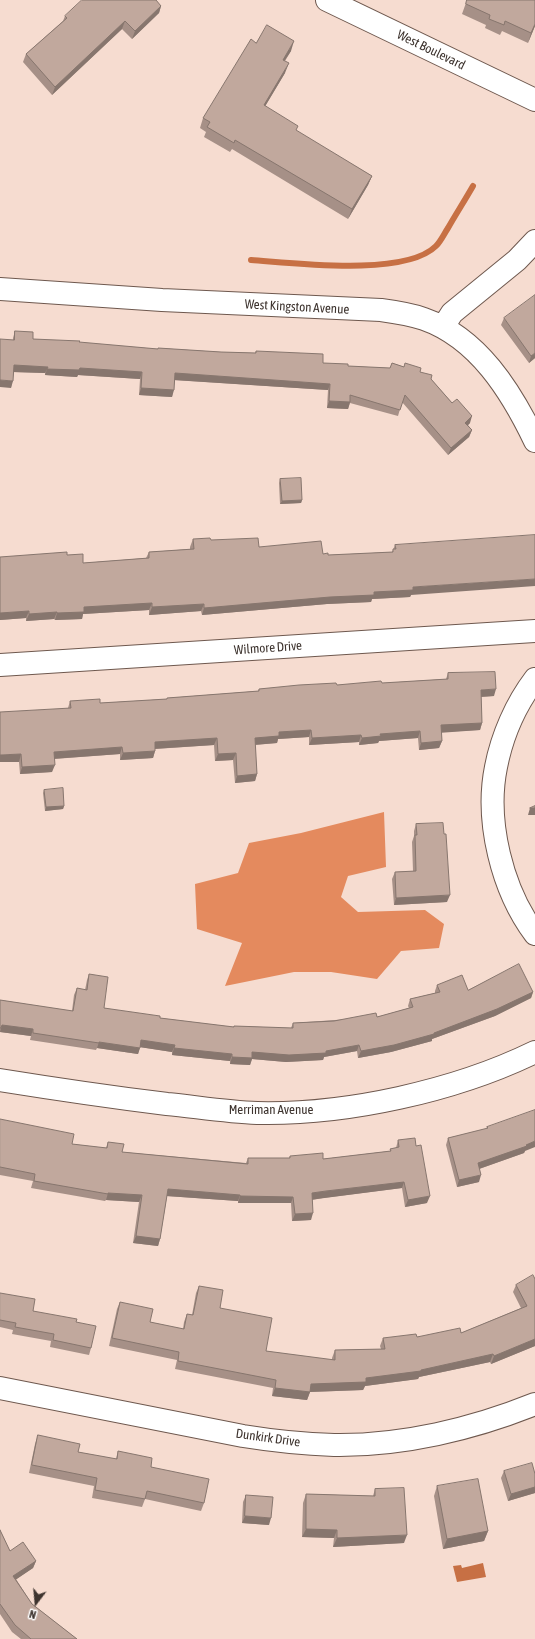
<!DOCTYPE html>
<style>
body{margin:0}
#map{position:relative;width:535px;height:1639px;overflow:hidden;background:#f6dcd0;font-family:"Asap Condensed",sans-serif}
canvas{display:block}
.north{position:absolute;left:16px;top:1583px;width:40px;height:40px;-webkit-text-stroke:3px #fff;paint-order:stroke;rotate:196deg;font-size:11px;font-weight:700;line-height:16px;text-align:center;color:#3d332e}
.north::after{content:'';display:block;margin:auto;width:14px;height:18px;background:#3d332e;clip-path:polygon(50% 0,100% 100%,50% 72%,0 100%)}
</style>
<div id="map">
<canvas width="535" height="1639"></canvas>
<div class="north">N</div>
</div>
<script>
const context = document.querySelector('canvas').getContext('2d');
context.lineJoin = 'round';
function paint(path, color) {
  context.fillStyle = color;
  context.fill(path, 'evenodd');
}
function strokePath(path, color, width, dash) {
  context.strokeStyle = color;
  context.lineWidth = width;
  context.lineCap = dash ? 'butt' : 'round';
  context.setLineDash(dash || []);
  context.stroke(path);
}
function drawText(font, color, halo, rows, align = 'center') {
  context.font = font + ' "Asap Condensed",sans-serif';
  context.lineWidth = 3;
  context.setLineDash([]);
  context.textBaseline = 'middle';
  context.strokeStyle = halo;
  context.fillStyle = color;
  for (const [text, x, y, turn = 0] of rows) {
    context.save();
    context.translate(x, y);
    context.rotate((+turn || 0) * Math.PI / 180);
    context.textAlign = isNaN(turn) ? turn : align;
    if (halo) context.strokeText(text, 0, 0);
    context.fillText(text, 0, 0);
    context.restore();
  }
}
paint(new Path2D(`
 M384 812 386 867 348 876 341 897 358 912 425 910 444 924 439 948 401 951 377 979 331 972H294L225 986 242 943 197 929 195 884 238 873 249 843 301 833Z`), '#e48a5e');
paint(new Path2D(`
 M483 1563 486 1577 457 1582 453 1566 461 1565 462 1568Z`), '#c77044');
strokePath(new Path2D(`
 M251 260C294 263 405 277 436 246 441 241 444 234 448 228 456 214 465 200 473 186`), '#c77044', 6);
const minor = new Path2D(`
 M0 289 162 300 381 310C396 312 410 314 424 319 478 338 511 391 535 441
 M443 327 452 313 517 260 535 241
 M0 665 535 631
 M535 679C516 704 502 736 496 767 485 821 502 890 535 934
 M0 1080C56 1089 111 1097 167 1104 197 1107 227 1112 257 1113 346 1115 455 1091 535 1052
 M0 1388 243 1436C274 1441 303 1444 334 1445 402 1446 473 1429 535 1404`);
const primary = new Path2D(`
 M327 0 535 100`);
strokePath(minor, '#6e584e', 24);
strokePath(primary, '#6e584e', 24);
strokePath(minor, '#fff', 22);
strokePath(primary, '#fff', 22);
paint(new Path2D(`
 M467 0 535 26 528 43 502 31 500 35 485 28 486 25 462 14Z
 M161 6 159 13 132 39 122 29 52 95 23 62 26 54 63 21 65 16Z
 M256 43 291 51 285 61V73L265 106 296 131 372 176 368 185 348 219 232 149 230 152 204 137 206 132 200 128 203 118Z
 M504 318 535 358 529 363 501 325Z
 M15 331 33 339 158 349V348L221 352 255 353 256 351 323 363 348 366 390 368 392 363 420 372 431 379 470 423 468 425 472 430 469 437 448 455 402 402 398 416 350 403 348 409 327 408 328 390 175 380 172 397 139 395 140 379 78 375 77 377 45 375V373L14 372 11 388 13 338Z
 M280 479 302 500 301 503 280 504 279 483Z
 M193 539 211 540 259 547 323 554 328 555 392 552 395 545 411 595 410 597 372 599 371 602 327 604 202 615 201 611 149 615V610L83 614 82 619 55 620 54 619 26 621V618L0 620V557L67 555 83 563 146 558 149 552 190 549V547Z
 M448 673 494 696 481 697 482 723 480 730 441 732 442 741 439 748 419 750 418 738 379 741 378 743 359 745V742L309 745V737L278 739 277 743 255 745 257 774 255 781 235 783 233 760 215 761 214 745 155 749V751L153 758 120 760V754L54 759 52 772 20 774 19 762H0L68 708 70 701 100 703 167 699V698L258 691 259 689 337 685 382 683 446 679Z
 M44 790 64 806 63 809 45 811 43 793Z
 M416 824 447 902 394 905 392 879 395 872 413 871 412 842 414 836V831Z
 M89 974 104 1008 160 1018 233 1027 234 1026 291 1028 293 1023 377 1017 409 1008 408 1006 410 999 435 993V991L437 985 468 990 533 992 531 998 495 1016 432 1039V1041L391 1052 358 1058 357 1051 324 1057 323 1060 286 1062 252 1059 250 1065 230 1064V1061L172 1055V1052L140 1047 138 1054 97 1048 96 1050 30 1040 31 1036 0 1032V1000L72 1011 74 995 77 988 85 990 87 980Z
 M0 1119 72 1144 106 1148 108 1142 122 1152 246 1163 248 1158H289L290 1156 323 1159 390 1151V1149L396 1148 398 1140 427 1203 405 1207 402 1188 323 1198 312 1200 311 1220 292 1221 291 1203H238V1201L167 1196 160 1239 158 1246 133 1243 139 1202 106 1200 105 1201 31 1188 33 1181 0 1175Z
 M487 1127 525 1151 524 1153 479 1169V1182L457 1187 446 1145 448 1138 486 1129Z
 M535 1279V1346L491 1364 490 1362 419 1377 418 1379 365 1386 363 1390 310 1392 307 1400 272 1396 273 1388 175 1369 177 1360 109 1346 117 1309 120 1302 150 1322 183 1329 184 1322 187 1314 192 1315 196 1293 199 1286 220 1308 266 1351 332 1360V1358L335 1350 381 1349 380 1346 383 1338 417 1337 461 1333 521 1308 513 1292 516 1285Z
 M0 1293 33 1311 76 1322 91 1348 89 1355 50 1347 51 1341 12 1334 13 1330 0 1327Z
 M38 1435 78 1452 116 1459 118 1451 151 1467 204 1503 201 1511 145 1499 142 1507 92 1498 94 1486 29 1473 35 1444Z
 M504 1471 535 1474V1493L508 1501 501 1478Z
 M437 1486 488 1531 484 1541 443 1549 434 1496Z
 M375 1489 404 1543 333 1547 334 1538 302 1537 303 1503 306 1494 373 1496Z
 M246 1495 269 1525 242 1523 243 1502Z
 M0 1530 10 1551 36 1561 33 1568 16 1579 32 1604 77 1639H21L12 1632 0 1614Z`), '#a69087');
paint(new Path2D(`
 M161 6 159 13 132 39 135 31Z
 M125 21 122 29 52 95 55 87Z
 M535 24V26L528 43 531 33Z
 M294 41 291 51 279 69 283 60Z
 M289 63 285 73 260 115 264 105Z
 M372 176 368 185 348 219 352 209Z
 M535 353V358L529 363 531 356Z
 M14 365 48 367 45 373 12 372Z
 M80 368 142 372 140 379 78 375 77 377 45 375 47 369Z
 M175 373 330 384 328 390 173 380Z
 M0 380 13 381 11 388 0 387Z
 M141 388 174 390 172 397 139 395Z
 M329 401 350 402 348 409 327 408Z
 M472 416 470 423 463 430 465 423Z
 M472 430 469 437 448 455 451 448Z
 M302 500 301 503 280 504 282 501Z
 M535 579V586L411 595 410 597 372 599 371 602 327 604 202 615 204 608 374 592 413 587Z
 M152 603 149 610 83 614 82 619 55 620 57 613 84 607Z
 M204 604 201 611 149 615 152 607Z
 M29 611 26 618 0 620V613Z
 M57 612 54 619 26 621 29 614Z
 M496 689 494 696 478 697 481 690Z
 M482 723 480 730 438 733 441 725Z
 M311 730 309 737 278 739 277 743 252 745 255 738 279 732Z
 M420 731 418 738 379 741 378 743 359 745 362 738 380 734Z
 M361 735 359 742 309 745 312 738Z
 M217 738 214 745 152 749 155 742Z
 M442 741 439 748 419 750 421 743Z
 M122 747 120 754 51 759 54 752Z
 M155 751 153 758 120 760 123 753Z
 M236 753 233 760 215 761 218 754Z
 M21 754 19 762H0V755Z
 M55 765 52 772 20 774 22 767Z
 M257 774 255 781 235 783 237 776Z
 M64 806 63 809 45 811 46 807Z
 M530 808H535V815H528Z
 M450 895 447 902 394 905 396 898Z
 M533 992 531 998 495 1016 432 1039V1041L391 1052 358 1058 361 1051 434 1033Z
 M2 1025 33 1029 31 1036 0 1032Z
 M141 1040 175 1045 172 1052 139 1047Z
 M99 1042 140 1048 138 1054 97 1048Z
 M359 1045 357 1051 324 1057 323 1060 286 1062 252 1059 250 1065 230 1064 232 1057 252 1052 326 1051Z
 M174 1048 232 1054 230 1061 172 1055Z
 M535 1141V1147L525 1151 524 1153 476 1170 478 1163Z
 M481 1175 479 1182 457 1187 459 1180Z
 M404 1182 402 1188 309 1200 312 1193Z
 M168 1189 240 1195 238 1201 166 1196Z
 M108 1193 142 1195 139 1202 106 1200Z
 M240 1196 293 1197 291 1203H238Z
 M430 1196 427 1203 405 1207 408 1200Z
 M313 1213 311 1220 292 1221 295 1214Z
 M136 1236 160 1239 158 1246 133 1243Z
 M535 1339V1346L491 1364 494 1356Z
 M493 1354 490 1362 419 1377 418 1379 365 1386 363 1390 308 1392 311 1384 366 1378 421 1370Z
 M275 1388 310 1392 307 1400 272 1396Z
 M535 1487V1493L508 1501 511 1494Z
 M245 1516 271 1518 269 1525 242 1523Z
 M306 1529 337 1530 334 1538 302 1537Z
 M488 1531 484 1541 443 1549 447 1539Z
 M407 1535 404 1543 333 1547 337 1538Z
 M36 1561 33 1568 11 1583 13 1576Z`), '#87766e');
const building = new Path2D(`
 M82 0H156L161 6 135 31 125 21 55 87 26 54 67 18 65 16Z
 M467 0H535V24L531 33 505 21 504 25 489 19 490 15 466 4Z
 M267 25 294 41 283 60 289 63 264 105 298 126 296 130 372 176 352 209 235 140 234 143 207 127 210 122 203 118 251 39 256 43Z
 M535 295V353L531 356 504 318Z
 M15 331 33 332V339L80 341 79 342 158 349V348L221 352 256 353V351L323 354V363L348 364V366L390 368 392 363 404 367 405 363 421 368 420 372 432 375 431 379 452 403 457 399 472 416 465 423 472 430 451 448 405 395 400 410 350 395V402L329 401 330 384 175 373 174 390 141 388 142 372 80 368 79 370 47 369 48 367 14 365 13 381 0 380V339L14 340Z
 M301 478 302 500 282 501 280 479Z
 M535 535V579L413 587V590L374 592V595L330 597 204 608V604L152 607V603L84 607V612L57 613V612L29 614V611L0 613V557L67 552V555L83 554V563L149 558V552L194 549 193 539 210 538 211 540 258 538 259 547 321 541 323 554 328 553V555L393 552V549H396L395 545Z
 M495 672 496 689 481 690 482 723 441 725 442 741 421 743 420 731 380 734 381 736 362 738 361 735 312 738 311 730 279 732V736L255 738 257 774 237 776 236 753 218 754 217 738 155 742V751L123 753 122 747 54 752 55 765 22 767 21 754 0 755V712L71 708 70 701 100 699V703L167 699V698L259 691V689L299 685 336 683 337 685 381 681 382 683 448 679V673Z
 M63 788 64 806 46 807 44 790Z
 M535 806V808H530Z
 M443 823 444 834H446L450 895 396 898 395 872 416 871 415 835H417L416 824Z
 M519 964 533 992 497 1009 434 1033V1034L394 1045 361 1051 359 1045 326 1051V1053L289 1055 252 1052V1058L232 1057V1054L174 1048 175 1045 141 1040 140 1048 99 1042V1043L33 1033V1029L2 1025 1 1028H0V1000L73 1011 77 988 87 990 89 974 108 977 104 1008 160 1016V1018L234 1027V1026L293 1028V1023L334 1021 376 1013 377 1017 413 1007 410 999 440 992 437 985 462 975 468 990Z
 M535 1110V1141L526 1145 527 1146 478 1163 481 1175 459 1180 448 1138 488 1128 487 1127Z
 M0 1119 74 1134 72 1144 107 1148 108 1142 124 1144 122 1152 248 1164V1158H290V1156L323 1153V1159L391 1151 390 1149 399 1147 398 1140 415 1138 416 1146 421 1145 430 1196 408 1200 404 1182 326 1191 312 1193 313 1213 295 1214 293 1197 240 1196V1195L168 1189 160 1239 136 1236 142 1195 108 1193V1194L34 1181 35 1174 0 1167Z
 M533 1275 535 1279V1339L494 1356 493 1354 421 1370V1371L366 1378V1382L311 1384 310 1392 275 1388 276 1380 178 1361 179 1352 112 1338 120 1302 153 1309 150 1322 184 1329 187 1314 193 1315 199 1286 223 1290 220 1308 272 1318 266 1351 335 1360V1350L385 1349 383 1338 416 1334 417 1337 460 1328 461 1333 527 1306 516 1285Z
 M0 1293 35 1299 33 1311 77 1319 76 1322 96 1326 91 1348 53 1340 54 1334 15 1327 16 1323 0 1320Z
 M38 1435 80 1444 78 1452 117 1459 118 1451 152 1458 151 1467 209 1479 204 1503 147 1491 145 1499 95 1490 97 1478 32 1465Z
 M532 1463 535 1474V1487L511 1494 504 1471Z
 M478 1479 488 1531 447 1539 437 1486Z
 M404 1488 407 1535 337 1538V1530L306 1529V1494L375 1496V1489Z
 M246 1495 273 1497 271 1518 245 1516Z
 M0 1530 10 1551 23 1542 36 1561 13 1576 32 1604 77 1639H31L15 1625 0 1604Z`);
paint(building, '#c1a89d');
strokePath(building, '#87766e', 1);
drawText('13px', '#3d332e', '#fff', [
 ["West Boulevard",431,50,26],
 ["West Kingston Avenue",297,307,3],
 ["Wilmore Drive",268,648,-4],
 ["Merriman Avenue",271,1110],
 ["Dunkirk Drive",268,1438,8]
]);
</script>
